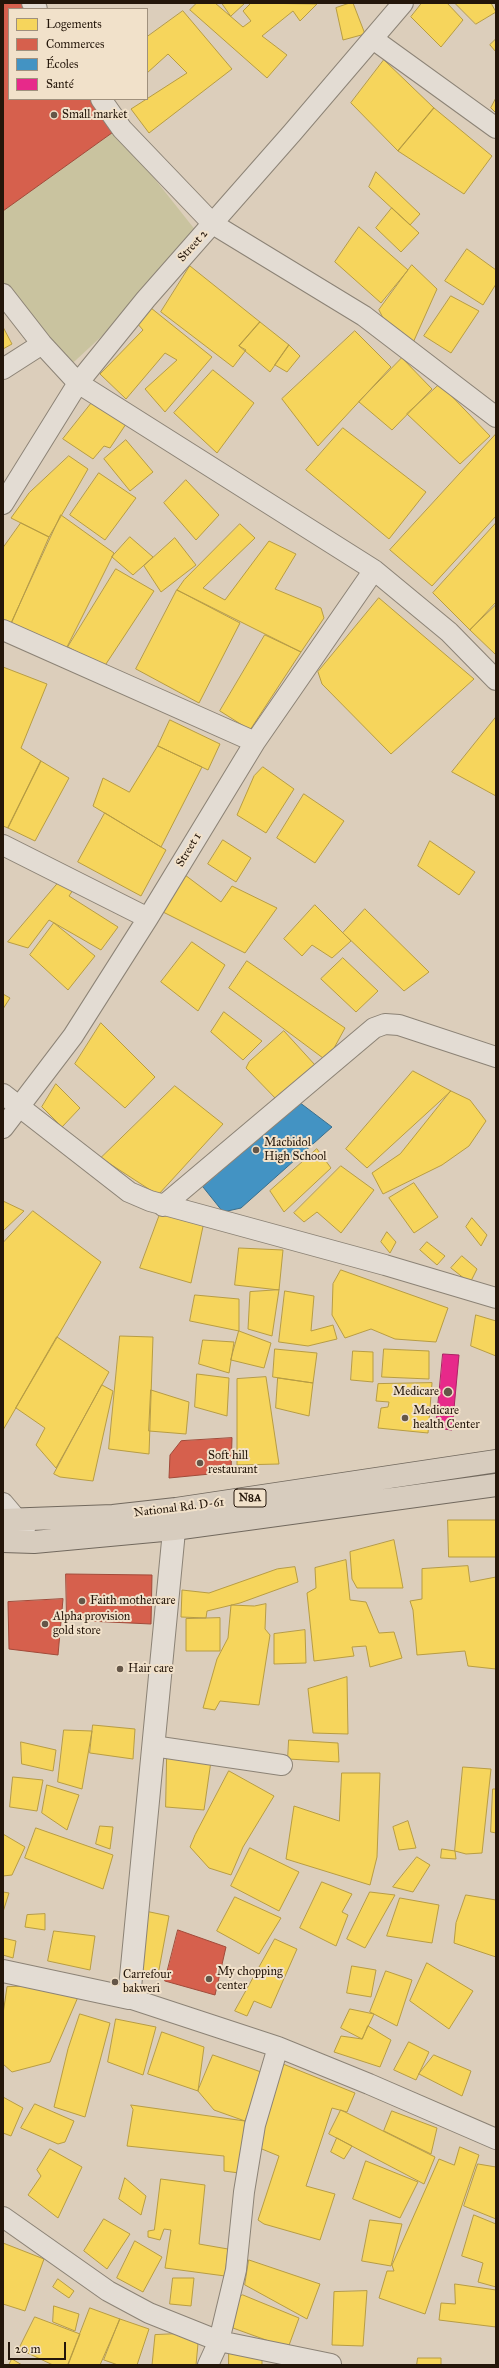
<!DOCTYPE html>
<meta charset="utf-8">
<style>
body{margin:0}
#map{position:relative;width:499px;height:2368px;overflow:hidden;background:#dccebb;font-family:"IM FELL Great Primer",serif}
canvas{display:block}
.frame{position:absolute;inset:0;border:4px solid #24160a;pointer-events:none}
.legend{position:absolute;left:8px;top:8px;width:140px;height:92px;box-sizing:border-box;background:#f1e1ca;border:1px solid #9f907d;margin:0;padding:5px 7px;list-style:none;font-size:12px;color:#24160a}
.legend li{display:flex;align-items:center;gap:8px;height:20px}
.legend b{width:20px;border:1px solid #9f907d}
.scale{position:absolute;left:8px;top:2342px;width:58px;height:18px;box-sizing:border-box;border:2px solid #24160a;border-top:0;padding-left:5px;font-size:12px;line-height:14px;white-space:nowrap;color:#24160a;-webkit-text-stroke:3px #f1e1ca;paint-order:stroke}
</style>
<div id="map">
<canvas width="499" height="2368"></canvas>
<div class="frame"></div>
<ul class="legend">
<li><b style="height:11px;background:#f6d55c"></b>Logements</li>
<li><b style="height:11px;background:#d6604d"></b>Commerces</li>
<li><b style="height:11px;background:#4393c3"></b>Écoles</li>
<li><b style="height:11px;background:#e7298a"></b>Santé</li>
</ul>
<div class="scale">20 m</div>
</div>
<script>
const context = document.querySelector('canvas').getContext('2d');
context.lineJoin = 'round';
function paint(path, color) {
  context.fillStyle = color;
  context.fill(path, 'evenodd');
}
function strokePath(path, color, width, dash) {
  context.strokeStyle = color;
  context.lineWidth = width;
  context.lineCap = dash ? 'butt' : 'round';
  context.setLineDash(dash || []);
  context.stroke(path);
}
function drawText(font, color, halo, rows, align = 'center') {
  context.font = font + ' "IM FELL Great Primer",serif';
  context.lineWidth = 4;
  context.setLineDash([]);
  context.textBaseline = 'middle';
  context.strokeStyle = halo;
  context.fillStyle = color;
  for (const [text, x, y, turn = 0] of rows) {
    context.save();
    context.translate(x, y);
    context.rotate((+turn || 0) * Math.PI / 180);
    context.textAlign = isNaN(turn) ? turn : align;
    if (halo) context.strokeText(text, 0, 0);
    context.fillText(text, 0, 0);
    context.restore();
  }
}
paint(new Path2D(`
 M116 130 200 236 142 299 63 372 3 293V211Z`), '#c9c39f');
const homes = new Path2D(`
 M197 3H215L243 27 251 21 243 11 251 3 317 4 300 21 293 11 262 36 287 55 267 78 190 10Z
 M222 3H245L231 16Z
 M350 3H353L365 34 343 40 336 8Z
 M422 3H447L463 20 441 47 411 17Z
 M455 3H491L496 12 476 24Z
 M183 11 232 69 149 133 131 109 187 73 168 54 147 73V37Z
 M496 39V52L490 45Z
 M384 60 434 108 398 151 351 103Z
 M496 98V113L491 108Z
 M434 108 492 156 464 194 398 151Z
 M376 172 420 214 410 225 369 187Z
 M392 208 419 233 401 252 376 228Z
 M359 227 408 270 381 303 335 262Z
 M467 249 496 270V284L483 305 445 281Z
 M412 265 437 289 412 345 388 328 379 310Z
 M190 266 260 322 239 346 246 350 233 367 161 312Z
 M451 296 479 311 451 353 424 336Z
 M151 308 212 357 165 412 145 389 177 360 165 353 126 399 100 374 143 330 136 322Z
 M260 322 289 345 270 372 239 346Z
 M3 327 12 344 3 349Z
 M355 331 391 367 318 446 282 399Z
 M289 345 300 356 287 372 275 365Z
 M402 358 432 389 392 430 359 402Z
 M213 370 254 403 217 453 174 413Z
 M440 384 490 436 460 464 407 414Z
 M94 400 126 424 110 448 104 446 93 459 63 439Z
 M343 428 426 492 389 539 306 470Z
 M496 434V516L432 586 390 550Z
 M126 440 153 472 130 491 104 459Z
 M69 456 88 469 49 537 11 518 29 493Z
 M99 473 136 498 105 540 70 515Z
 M186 480 219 515 196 540 164 503Z
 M61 515 114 553 64 653 11 624Z
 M21 523 49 537 11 624 3 620V548Z
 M496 523V602L470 630 433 593Z
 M240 524 255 538 203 588 225 600 269 541 296 554 275 589 321 608 324 618 301 652 177 590 184 580Z
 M130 537 153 557 133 575 112 557Z
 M175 538 196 565 161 592 144 566Z
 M116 569 154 591 104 667 68 647Z
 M177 590 240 623 199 703 136 669Z
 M379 598 474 679 391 754 322 684 318 672Z
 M496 605V655L470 630Z
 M265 635 301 652 250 730 220 711Z
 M3 667 47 684 21 748 41 761 8 828 3 826Z
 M496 717V796L452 772Z
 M170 720 220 744 208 770 158 746Z
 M158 746 202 767 161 847 93 806 103 778 129 792Z
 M41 761 69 778 35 841 8 828Z
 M263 767 294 789 266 833 237 815 254 776Z
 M304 794 344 821 315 863 277 838Z
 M105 813 166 850 141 896 78 862Z
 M223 840 251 858 236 882 208 864Z
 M430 841 475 872 459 895 418 866Z
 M185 875 221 902 232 886 277 908 245 953 159 910Z
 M59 882 73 890 69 896 118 927 101 950 49 920 28 948 8 942Z
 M315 905 351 941 332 958 312 945 302 956 284 939Z
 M365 909 429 972 404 991 343 933Z
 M54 923 95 956 68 990 30 955Z
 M192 942 225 965 198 1011 161 982Z
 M343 958 378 991 356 1012 321 979Z
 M247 961 345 1028 327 1061 229 988Z
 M3 994 10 998 3 1009Z
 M224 1012 262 1041 243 1060 211 1032Z
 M101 1023 155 1077 125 1108 75 1064Z
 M284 1031 315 1065 278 1101 246 1068 249 1062Z
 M413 1071 451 1091 367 1168 346 1149Z
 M56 1084 80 1108 62 1127 42 1107Z
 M175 1086 223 1124 158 1195 101 1158Z
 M451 1091 470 1100 486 1121 469 1146 442 1165 383 1194 372 1173 400 1154Z
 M317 1149 331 1168 284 1212 270 1191Z
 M341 1166 374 1190 341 1233 317 1212 304 1222 294 1213Z
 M414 1183 438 1217 414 1233 389 1198Z
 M3 1201 24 1211 3 1231Z
 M163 1206 205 1217 191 1283 140 1268Z
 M33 1211 101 1262 3 1430V1243Z
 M472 1218 487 1235 481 1246 466 1227Z
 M387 1232 396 1242 390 1253 381 1242Z
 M427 1242 445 1256 437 1265 420 1250Z
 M239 1248 283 1250 279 1290 235 1285Z
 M462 1256 477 1269 470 1283 451 1268Z
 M341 1270 448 1308 436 1342 395 1339 371 1329 345 1338 332 1315 333 1284Z
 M279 1290 272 1336 248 1329 250 1292Z
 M285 1291 314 1296 311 1331 333 1325 337 1339 308 1346 279 1342Z
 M195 1295 239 1299V1331L190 1321Z
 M476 1315 496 1321V1356L471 1346Z
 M239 1331 271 1343 264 1368 231 1360Z
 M120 1336 153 1337 149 1454 109 1449Z
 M57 1337 109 1372 56 1468 36 1445 45 1428 16 1408Z
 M203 1340 234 1342 229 1373 199 1364Z
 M275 1349 317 1353 313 1383 273 1377Z
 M384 1349 429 1351V1379L382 1377Z
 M353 1351 373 1352V1382L351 1380Z
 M197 1374 229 1378 227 1416 195 1407Z
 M266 1377 279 1464 237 1465V1379Z
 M278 1378 313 1383 309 1416 276 1408Z
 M432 1383 428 1433 378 1428 381 1408 388 1407 389 1402 376 1401 378 1384Z
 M102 1385 113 1391 93 1481 60 1477 54 1474Z
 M151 1390 189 1402 186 1434 149 1431Z
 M448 1520H496V1557H449Z
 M394 1540 403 1588H357L352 1579 350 1552Z
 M346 1560 350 1600 366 1602 379 1633 394 1632 402 1658 370 1667 366 1646 352 1647 354 1656 314 1661 307 1593 316 1588 315 1568Z
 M468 1566 470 1582 496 1577V1669L468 1666 465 1651 417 1655 413 1610 410 1601 422 1599V1569Z
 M295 1567 298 1582 240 1603 207 1611 206 1618 181 1617 182 1590 209 1593 277 1569Z
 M266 1604 265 1629 270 1635 259 1705 220 1701 215 1710 203 1708 217 1659 228 1638 231 1605 254 1606Z
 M220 1618V1651H186V1619Z
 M305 1630 306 1663 274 1664V1634Z
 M347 1677 348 1734 313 1733 308 1689Z
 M93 1725 135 1729 133 1759 90 1753Z
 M64 1730 92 1731 82 1789 58 1782Z
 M289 1740 338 1743 339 1762 288 1759Z
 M21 1742 56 1750 53 1771 22 1764Z
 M167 1758 211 1761 204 1810 166 1807Z
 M463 1767 491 1769 482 1853 466 1854 455 1851Z
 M229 1771 274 1796 243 1847 231 1875 209 1868 190 1847 195 1835Z
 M342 1773H380L377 1857 370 1885 286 1859 294 1806 339 1821Z
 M13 1777 43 1780 37 1811 10 1807Z
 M47 1785 79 1795 67 1830 42 1813Z
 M493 1789H496V1833L491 1832Z
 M408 1821 416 1848 399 1850 393 1827Z
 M100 1826 113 1827 110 1849 96 1844Z
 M36 1828 113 1855 103 1889 25 1858Z
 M3 1834 25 1847 12 1875 3 1876Z
 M250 1848 299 1872 279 1911 231 1886Z
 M442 1849 455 1851 456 1859 441 1858Z
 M417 1857 430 1865 413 1892 393 1887Z
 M322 1882 352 1894 342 1912 348 1915 336 1946 300 1928Z
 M3 1892 9 1893 3 1912Z
 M370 1892 395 1895 365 1948 347 1939Z
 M466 1895 496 1900V1957L454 1943 456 1923Z
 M235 1897 281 1918 259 1954 217 1931Z
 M400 1898 439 1905 432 1943 387 1936Z
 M145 1911 169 1916 158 1975 136 1968Z
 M45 1914V1930L25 1927 27 1915Z
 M54 1931 95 1936 90 1970 48 1961Z
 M3 1938 16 1941 13 1958 3 1955Z
 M275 1939 297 1949 271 2008 254 2001 247 2016 235 2011Z
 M427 1963 473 1991 449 2029 410 2001Z
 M352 1966 376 1970 371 1997 347 1993Z
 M386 1971 412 1980 397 2026 370 2012Z
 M36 1986 78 1997 50 2062 12 2072 3 2064V2014L7 1987Z
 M350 2009 374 2014 362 2039 341 2028Z
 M80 2014 110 2023 85 2117 54 2107 68 2049Z
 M116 2019 156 2027 143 2075 108 2062Z
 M368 2026 391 2040 380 2067 334 2052 341 2036 362 2039Z
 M162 2032 204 2047 198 2091 148 2074Z
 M409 2042 429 2052 416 2080 394 2070Z
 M213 2055 264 2073 245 2121 214 2110 198 2091Z
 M434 2055 471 2071 462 2096 419 2074Z
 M283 2064 355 2093 347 2112 332 2108 306 2186 335 2194 320 2240 264 2224 258 2220 279 2156 257 2147Z
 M3 2097 23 2108 11 2136 3 2133Z
 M35 2104 74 2121 65 2142 58 2144 21 2128Z
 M131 2105 245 2121 239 2173 224 2171V2156L127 2146 133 2110Z
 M341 2110 435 2157 424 2184 329 2134Z
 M392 2111 437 2128 431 2154 384 2131Z
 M337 2138 352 2146 344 2159 331 2152Z
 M460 2147 479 2155 425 2314 379 2298 387 2271H394L392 2265 439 2159 454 2165Z
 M50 2149 82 2167 58 2218 28 2195 41 2176 37 2170Z
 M366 2161 418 2182 400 2218 353 2199Z
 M478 2164 496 2167V2219L464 2206Z
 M125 2178 146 2196 141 2215 119 2199Z
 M161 2179 205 2185 199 2244 228 2249 225 2276 165 2268 171 2230 164 2229 160 2240 148 2237V2231L154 2230Z
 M474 2215 496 2224V2287L478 2282 483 2263 462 2256Z
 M104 2219 130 2234 107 2269 84 2251Z
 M370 2220 402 2224 391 2266 362 2261Z
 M135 2241 162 2257 143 2292 117 2278Z
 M3 2243 44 2259 25 2311 3 2304Z
 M249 2260 320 2284 307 2319 245 2285Z
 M173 2278H194L191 2306 170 2304Z
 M58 2279 74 2291 69 2298 53 2287Z
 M455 2284 496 2290V2327L439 2320 441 2303 455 2304Z
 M367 2291 363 2346 332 2345 334 2292Z
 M243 2295 299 2318 288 2348 233 2328 235 2298Z
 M54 2306 79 2314 75 2331 53 2322Z
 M90 2308 120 2319 100 2365H68Z
 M35 2317 80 2334 68 2365H53L19 2349Z
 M120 2319 149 2329 137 2365H118L104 2360Z
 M199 2333 196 2365H152L155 2335Z
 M229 2352 262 2357V2365H229Z
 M418 2358H441V2365H417Z
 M12 2359 22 2365H9Z`);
paint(homes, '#f6d55c');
strokePath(homes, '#b79c43', 1);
const shops = new Path2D(`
 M3 3H22L26 9H9V99H93L116 130 3 211Z
 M232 1438 231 1472 169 1478 170 1455 181 1441Z
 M66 1574 152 1575 151 1624 67 1620Z
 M63 1599 58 1655 9 1649 8 1602Z
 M178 1930 226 1947 215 1995 165 1981Z`);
paint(shops, '#d6604d');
strokePath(shops, '#a14a39', 1);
const schools = new Path2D(`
 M299 1102 332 1127 241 1208 223 1212 203 1187Z`);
paint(schools, '#4393c3');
strokePath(schools, '#3a6e8c', 1);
const health = new Path2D(`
 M443 1354 459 1355 452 1430 436 1428Z`);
paint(health, '#e7298a');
strokePath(health, '#ac2364', 1);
const minor = new Path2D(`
 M32 3 37 9
 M373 39 496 128
 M101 99 122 129 213 224 364 316 496 417
 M3 294 42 344 78 383 374 570 449 632 496 680
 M3 369 42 344
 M3 504 78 383 146 299 292 133 403 3
 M3 630 255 742
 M3 845 148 918
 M3 1094 129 1192 150 1201 385 1265 496 1298
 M3 1128 73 1036 148 918 255 742 374 570
 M163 1206 374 1028 385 1024 399 1025 496 1057
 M3 1503 25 1529
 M153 1746 282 1765
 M129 1998 278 2047 369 2084 496 2139
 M3 2217 108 2291 149 2313 219 2341 331 2364
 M208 2365 219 2341 236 2270 244 2192 255 2125 278 2047`);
const tertiary = new Path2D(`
 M3 1971 129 1998 176 1510`);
const trunk = new Path2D(`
 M3 1520 113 1516 176 1509 496 1461
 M3 1541 34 1542 174 1529 496 1485`);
strokePath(minor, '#8c8376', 22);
strokePath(tertiary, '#8c8376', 24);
strokePath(trunk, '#72695e', 24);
strokePath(minor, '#e3dcd3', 20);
strokePath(tertiary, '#e3dcd3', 22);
strokePath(trunk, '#d7ccbe', 22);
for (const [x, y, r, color] of [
 [54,115,4,"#645648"],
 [256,1150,4,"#645648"],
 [448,1392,5,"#645648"],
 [405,1418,4,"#645648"],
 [200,1463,4,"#645648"],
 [82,1601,4,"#645648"],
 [45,1624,4,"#645648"],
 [120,1669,4,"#645648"],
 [209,1979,4,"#645648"],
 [115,1982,4,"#645648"]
]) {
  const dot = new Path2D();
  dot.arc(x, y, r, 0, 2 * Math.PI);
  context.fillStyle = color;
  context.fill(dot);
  strokePath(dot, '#f1e1ca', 1.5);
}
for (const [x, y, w] of [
 [250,1498,32]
]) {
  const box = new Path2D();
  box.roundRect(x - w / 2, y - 9, w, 18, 3);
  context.fillStyle = '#f1e1ca';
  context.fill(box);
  strokePath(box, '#24160a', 1);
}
drawText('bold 11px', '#24160a', null, [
 ["N8A",250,1498]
]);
drawText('12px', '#24160a', '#f1e1ca', [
 ["Small market",62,115],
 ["Macbidol",264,1143],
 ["High School",264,1157],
 ["Medicare",439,1392,"right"],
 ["Medicare",413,1411],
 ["health Center",413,1425],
 ["Soft hill",208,1456],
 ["restaurant",208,1470],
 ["Faith mothercare",90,1601],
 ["Alpha provision",53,1617],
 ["gold store",53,1631],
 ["Hair care",128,1669],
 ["My chopping",217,1972],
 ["center",217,1986],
 ["Carrefour",123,1975],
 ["bakweri",123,1989]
], 'left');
drawText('12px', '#24160a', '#f1e1ca', [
 ["Street 2",193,246,-48],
 ["Street 1",189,850,-59],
 ["National Rd. D-61",179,1508,-7]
]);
</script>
